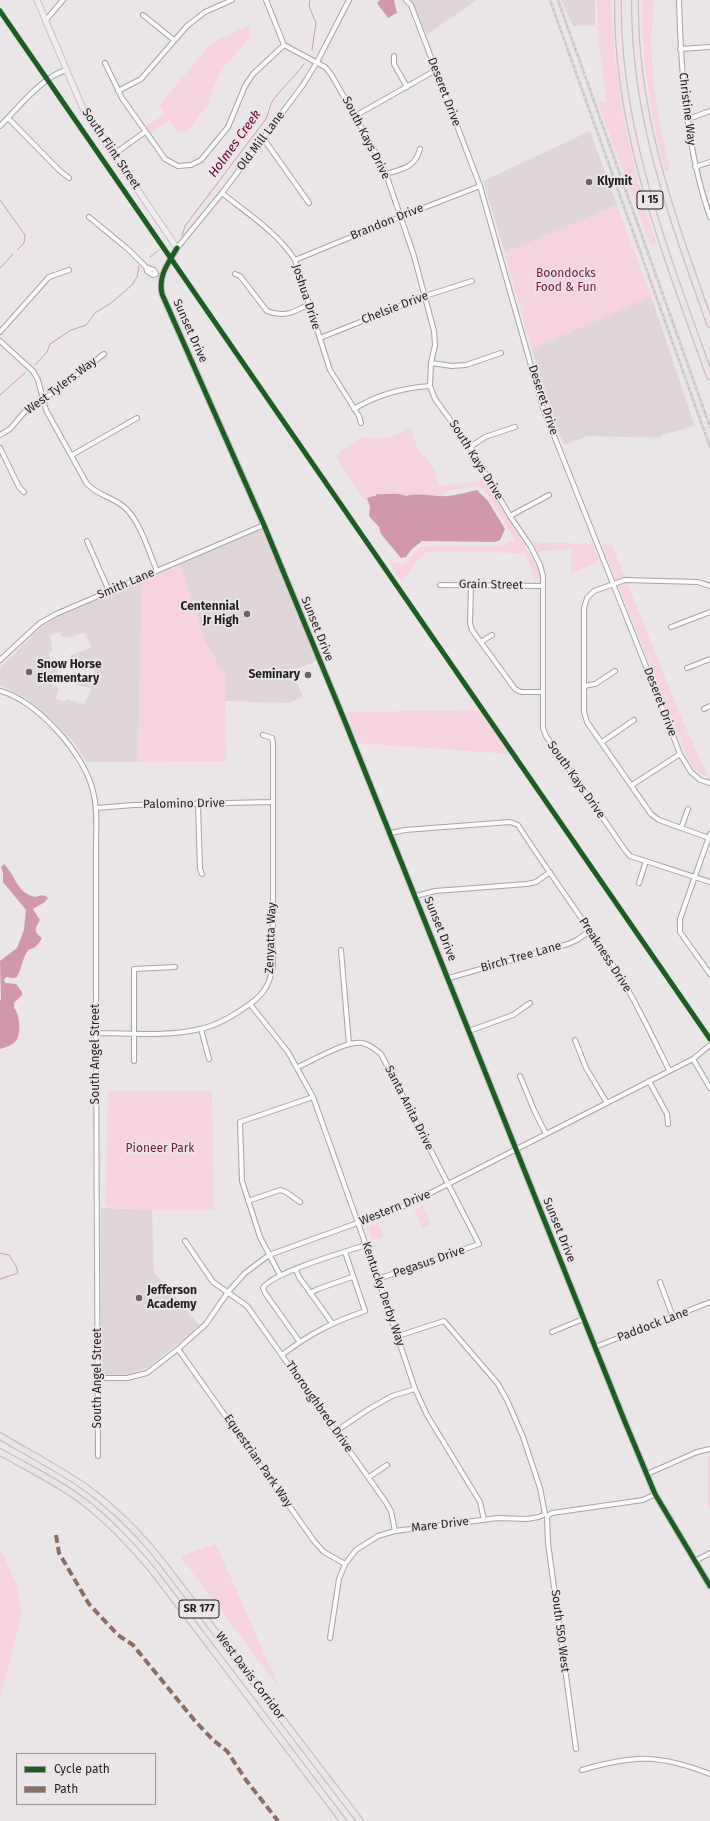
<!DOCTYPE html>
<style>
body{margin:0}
#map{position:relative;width:710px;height:1821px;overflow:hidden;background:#eae6e8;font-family:"Fira Sans",sans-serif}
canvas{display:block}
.legend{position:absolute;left:16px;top:1753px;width:140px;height:52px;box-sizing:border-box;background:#ebe5e7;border:1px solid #9a9597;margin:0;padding:5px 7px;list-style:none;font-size:12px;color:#201e1f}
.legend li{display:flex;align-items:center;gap:8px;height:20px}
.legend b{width:20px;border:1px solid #9a9597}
</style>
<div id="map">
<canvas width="710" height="1821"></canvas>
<ul class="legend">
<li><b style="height:5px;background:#1b5e20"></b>Cycle path</li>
<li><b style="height:5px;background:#8d6e63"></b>Path</li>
</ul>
</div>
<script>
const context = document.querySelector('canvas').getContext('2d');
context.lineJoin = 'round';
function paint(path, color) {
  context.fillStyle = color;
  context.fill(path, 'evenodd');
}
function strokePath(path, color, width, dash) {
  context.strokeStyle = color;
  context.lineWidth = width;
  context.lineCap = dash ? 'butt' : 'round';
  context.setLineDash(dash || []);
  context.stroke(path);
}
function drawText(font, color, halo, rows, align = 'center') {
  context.font = font + ' "Fira Sans",sans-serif';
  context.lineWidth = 3.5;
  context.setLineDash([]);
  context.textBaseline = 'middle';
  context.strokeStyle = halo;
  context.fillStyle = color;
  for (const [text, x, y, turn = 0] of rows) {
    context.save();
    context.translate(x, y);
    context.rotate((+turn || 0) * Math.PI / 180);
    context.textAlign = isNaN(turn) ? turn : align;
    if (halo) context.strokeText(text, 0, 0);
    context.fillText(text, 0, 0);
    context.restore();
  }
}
paint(new Path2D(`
 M411 0H476L427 35Z
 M561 0H595V25L573 26Z
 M590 131 617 205 505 253 483 181Z
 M651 296 695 426 661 435V438L588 436 564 445 545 396 532 349Z
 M261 528 319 660 292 671 303 697 289 703 225 701 226 677 205 642 185 580 169 585 163 572Z
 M142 581 138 762H87L74 743 56 724 24 697 0 685V668L43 625 55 617ZM60 632 62 637 64 636 65 638 84 633 90 643 91 648 70 655 71 660 93 661V664L95 665V673H93V676L71 677 70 683 92 689 84 704 66 699 65 702 56 699 59 688 52 685 54 680 59 681 57 675 59 668 57 661 52 662 49 655 50 652 53 651 50 635Z
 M101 1208 152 1210 154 1272 200 1326 147 1368 130 1374H104L101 1371Z`), '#e0d6d9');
paint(new Path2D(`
 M597 0H611C614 84 630 165 657 244L651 246 598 103 606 100 599 45Z
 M642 0H654L651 43 654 87 663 139 670 170 665 172C651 116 641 58 642 0Z
 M249 25 250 37 225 66 217 79 208 105 186 133 178 132 169 120 151 133 146 126 165 114 159 106 206 49 217 40Z
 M617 205 651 296 532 349 505 253Z
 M410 428 418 449 433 466 440 486 486 480 538 569 539 577 535 580 526 553 425 552 401 582 387 557C408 576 410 550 426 546H500L515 540 484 489 475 486 443 492 444 496C431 496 418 492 406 496 396 492 387 495 377 494L370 508 336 457 341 451 363 437C386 440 390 438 410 428Z
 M533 542 592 544 599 561 571 574V550H551L538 552Z
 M602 544 612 545 684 724 709 778 695 769 688 759Z
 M180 564 185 578 170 585 164 571Z
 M163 572 169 585 185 579 205 642 226 677 225 701 226 761 138 762 142 581Z
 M479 710 509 754 358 743 347 712Z
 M108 1091H212L214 1210H152L105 1207Z
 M422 1206 431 1224 423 1228 414 1211Z
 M378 1223 384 1237 373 1240 368 1227Z
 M708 1455H710V1510H708Z
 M216 1544 280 1689 180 1556Z
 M0 1549 16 1582 22 1614 0 1698Z`), '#f5d4df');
paint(new Path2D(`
 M380 0H394L397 13 388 18 377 3Z
 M477 490 488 501 505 529 500 540 495 542 422 541 412 549 406 557 401 558 381 534 379 527 369 516 370 506 367 498 375 496 377 494C387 495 396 492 406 496 419 492 434 497 448 496 457 495 467 492 477 490Z
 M4 864C16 876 17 894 36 897 41 895 44 894 48 898L45 902 33 909 40 920C35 928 33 932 42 938 38 945 35 948 28 950 22 959 22 968 17 977L13 978 6 977 4 980 5 983 16 984 22 992V995L14 1003V1008C20 1014 22 1035 15 1042 11 1046 5 1047 0 1049V1001L1 999 0 961 17 948 24 930 26 910 3 882V873L1 867Z`), '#d197aa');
strokePath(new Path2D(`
 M310 0 309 6 316 23 312 50
 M0 200 25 235 24 243 17 250
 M182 236 185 226 266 119C268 114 269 109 271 104 276 93 296 76 304 64
 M150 257 159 250
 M0 268 13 254
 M35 365 47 352 50 344 71 330 86 325 95 313 111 303 132 285 137 277 139 266
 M0 395 25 373
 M0 1253 9 1255 16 1266 18 1273 0 1279`), '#d197aa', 1);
const minor = new Path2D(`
 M266 0 284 45 325 67 331 74 373 148 386 174 414 256 434 331 435 345 431 363 430 386 435 399 470 447 510 516 531 547 540 565 543 576V728L546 736 625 850 630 856 710 882
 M406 0 411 5 480 186 543 408 661 704 680 754 691 772 700 780 710 783
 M679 0C681 72 686 148 710 217
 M143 15 174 40
 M45 21 63 0
 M680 49 710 47
 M394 56V64L407 87
 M105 63 122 98 165 159 178 166 191 165 201 160 228 127 245 86 253 74 284 45
 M118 91 141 79 187 26 205 12 232 0
 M355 116 436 70
 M8 118 59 170 69 178
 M688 119 710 111
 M0 126C18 108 42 77 66 70
 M263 138 309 203
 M114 154 145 132
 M695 167 710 162
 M386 174C402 169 415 168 420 149
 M222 193C248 214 277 232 295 260L330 370 359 416 361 423
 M89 217 129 250 146 267 147 271 153 275 156 274 154 270 146 267
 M177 248 222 193 303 85 317 62 349 0
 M295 260 400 217 480 186
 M235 274 240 276 267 311C283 318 295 312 309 304
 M0 332 49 277 69 270
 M320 338 425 296 472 281
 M0 341 33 371 38 380 46 410 87 484C99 496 110 496 123 506 139 518 149 552 157 571
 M431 363 452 366 466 365 501 353
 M354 409C378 394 402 388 430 386
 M0 435 10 429 28 408 56 391 104 354
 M470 447 485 437 515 427
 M0 448 19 487 24 492
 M72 455 137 418
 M510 516 549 495
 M87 541 109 591
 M440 585 543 586
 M471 585 470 623 472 630 515 689 521 692H543
 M671 627 710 612
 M481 642 492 635
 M0 660 40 623 56 614 264 525
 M687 668 710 659
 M584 686 595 684 615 671
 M0 691C37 700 85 755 93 791 98 810 96 829 96 848 96 892 96 937 96 982 97 1140 96 1298 98 1456
 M704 709 710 706
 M602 742 634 720
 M632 785 680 754
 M198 805 200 869 202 874
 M96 808 134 805 272 802
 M681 828 688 809
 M391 833 405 830 510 822 518 825C552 878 590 928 623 981 640 1010 654 1040 669 1070
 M710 834 680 919V932L710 974
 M709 838 659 820 651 814 587 722 584 712V608L587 598 594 591 625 580 698 582 710 586
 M639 883 646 861
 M416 896 435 891 527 884 536 882 550 872
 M341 950 349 1044
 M449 978 568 944 577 940 591 930
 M250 1004 288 1052 313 1097 378 1279 415 1389 427 1415 480 1502 484 1520
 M201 1029 209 1059
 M469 1031 513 1015 530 1003
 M96 1033C130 1033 167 1037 200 1029 216 1026 231 1017 244 1008 262 997 270 986 273 965V743L272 738 263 735
 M575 1040 586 1068 607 1103
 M693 1059 710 1088
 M134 1061V969L175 967
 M298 1067C314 1060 345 1041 362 1043 369 1044 375 1049 381 1054L479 1244 378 1279
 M520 1076 534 1110 546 1134
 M649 1081 667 1114 668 1124
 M248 1201 280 1190 286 1192 300 1202
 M185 1241 213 1282 247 1306 385 1501 391 1511 395 1531
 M296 1270 299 1277 332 1323
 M280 1275 260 1237 242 1181 240 1122 313 1097
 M660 1282 673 1317
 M310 1293 318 1289 352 1277
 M552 1332 583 1319
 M398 1336 444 1321 498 1384 507 1400 523 1437 540 1488 545 1514
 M299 1341 265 1293 263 1288C271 1273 347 1251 366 1245
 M595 1347 710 1302
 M178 1349 314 1541 324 1552 345 1564
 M282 1355C309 1334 333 1322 365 1311L345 1252
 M97 1378H127L147 1373 178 1349 206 1324 228 1292 245 1273 269 1255 407 1205 693 1059 710 1045
 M336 1431 369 1409 392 1396 415 1389
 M647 1474 697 1452 710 1449
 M369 1477 387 1465
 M547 1516 548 1543 576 1749
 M547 1516 552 1513 643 1500 655 1494
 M695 1561 710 1553
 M330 1638 339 1579 345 1564 356 1550 378 1536 395 1531 498 1518 527 1519 539 1517 545 1514
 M582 1770C634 1755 659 1754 710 1774`);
const major = new Path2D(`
 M37 0 83 109 177 248C168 264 158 275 162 294L264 525 346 724 625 1422 655 1494 710 1586`);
const highway = new Path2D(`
 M618 0C616 131 667 256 710 377
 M635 0C634 117 672 216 710 324
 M0 1436C28 1453 58 1468 85 1487 114 1508 140 1534 162 1562L360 1821
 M0 1452C28 1468 58 1482 84 1502 110 1522 132 1546 153 1571L343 1821`);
strokePath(minor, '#a6a3a4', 6);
strokePath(major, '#c3c1c2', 7);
strokePath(highway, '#c3c1c2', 8);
strokePath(minor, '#fcfbfc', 4);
strokePath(major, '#f3ecef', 5);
strokePath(highway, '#eee2e6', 5.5);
const rail = new Path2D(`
 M550 0 710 447
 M558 0 710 427`);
strokePath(rail, '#c7c6c6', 2.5);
strokePath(rail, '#ebe5e7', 1, [3]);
strokePath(new Path2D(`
 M56 1535 59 1553 89 1604 118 1635 133 1645 195 1721 213 1740 227 1751 246 1780 278 1821`), '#8d6e63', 4, [8, 4]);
strokePath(new Path2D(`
 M0 11 710 1039
 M177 248C168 264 158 275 162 294L264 525 346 724 625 1422 655 1494 710 1586`), '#1b5e20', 5);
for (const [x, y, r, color] of [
 [589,182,4,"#676465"],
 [247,614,4,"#676465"],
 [29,672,4,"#676465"],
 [308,675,4,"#676465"],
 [139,1298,4,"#676465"]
]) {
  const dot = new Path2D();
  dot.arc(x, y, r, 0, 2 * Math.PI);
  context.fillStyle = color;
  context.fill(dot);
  strokePath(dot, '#ebe5e7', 1.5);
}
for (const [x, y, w] of [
 [650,200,26],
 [199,1609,40]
]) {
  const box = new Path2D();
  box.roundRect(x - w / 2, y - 9, w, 18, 3);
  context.fillStyle = '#ebe5e7';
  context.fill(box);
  strokePath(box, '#201e1f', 1);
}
drawText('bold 11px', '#201e1f', null, [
 ["I 15",650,200],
 ["SR 177",199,1609]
]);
drawText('12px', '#201e1f', '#ebe5e7', [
 ["Deseret Drive",444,92,69],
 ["Christine Way",687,109,83],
 ["South Kays Drive",366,138,63],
 ["Old Mill Lane",261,141,-53],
 ["South Flint Street",111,149,56],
 ["Brandon Drive",387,222,-22],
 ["Joshua Drive",306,297,72],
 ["Chelsie Drive",395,308,-21],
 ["Sunset Drive",190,331,66],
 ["West Tylers Way",61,386,-37],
 ["Deseret Drive",543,400,72],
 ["South Kays Drive",476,460,58],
 ["Smith Lane",126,584,-23],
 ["Grain Street",491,585,1],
 ["Sunset Drive",317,629,68],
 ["Deseret Drive",660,702,69],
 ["South Kays Drive",576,780,55],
 ["Palomino Drive",184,804,-1],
 ["Sunset Drive",440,929,68],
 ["Zenyatta Way",271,938,-88],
 ["Preakness Drive",605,955,57],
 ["Birch Tree Lane",521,957,-16],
 ["South Angel Street",96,1054,-90],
 ["Santa Anita Drive",409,1108,63],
 ["Western Drive",395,1208,-22],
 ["Sunset Drive",559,1230,68],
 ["Pegasus Drive",429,1262,-19],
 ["Kentucky Derby Way",383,1294,71],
 ["Paddock Lane",653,1325,-21],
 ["South Angel Street",98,1378,-90],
 ["Thoroughbred Drive",319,1407,55],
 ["Equestrian Park Way",258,1461,55],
 ["Mare Drive",440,1525,-7],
 ["South 550 West",560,1631,83],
 ["West Davis Corridor",250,1676,53]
]);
drawText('bold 12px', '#201e1f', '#ebe5e7', [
 ["Klymit",597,182],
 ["Centennial",239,607,"right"],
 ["Jr High",239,621,"right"],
 ["Snow Horse",37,665],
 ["Elementary",37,679],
 ["Seminary",300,675,"right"],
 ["Jefferson",147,1291],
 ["Academy",147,1305]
], 'left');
drawText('12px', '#771441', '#ebe5e7', [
 ["Boondocks",566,274],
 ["Food & Fun",566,288],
 ["Pioneer Park",160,1149]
]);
drawText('italic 13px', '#660034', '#ebe5e7', [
 ["Holmes Creek",235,144,-54]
]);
</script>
